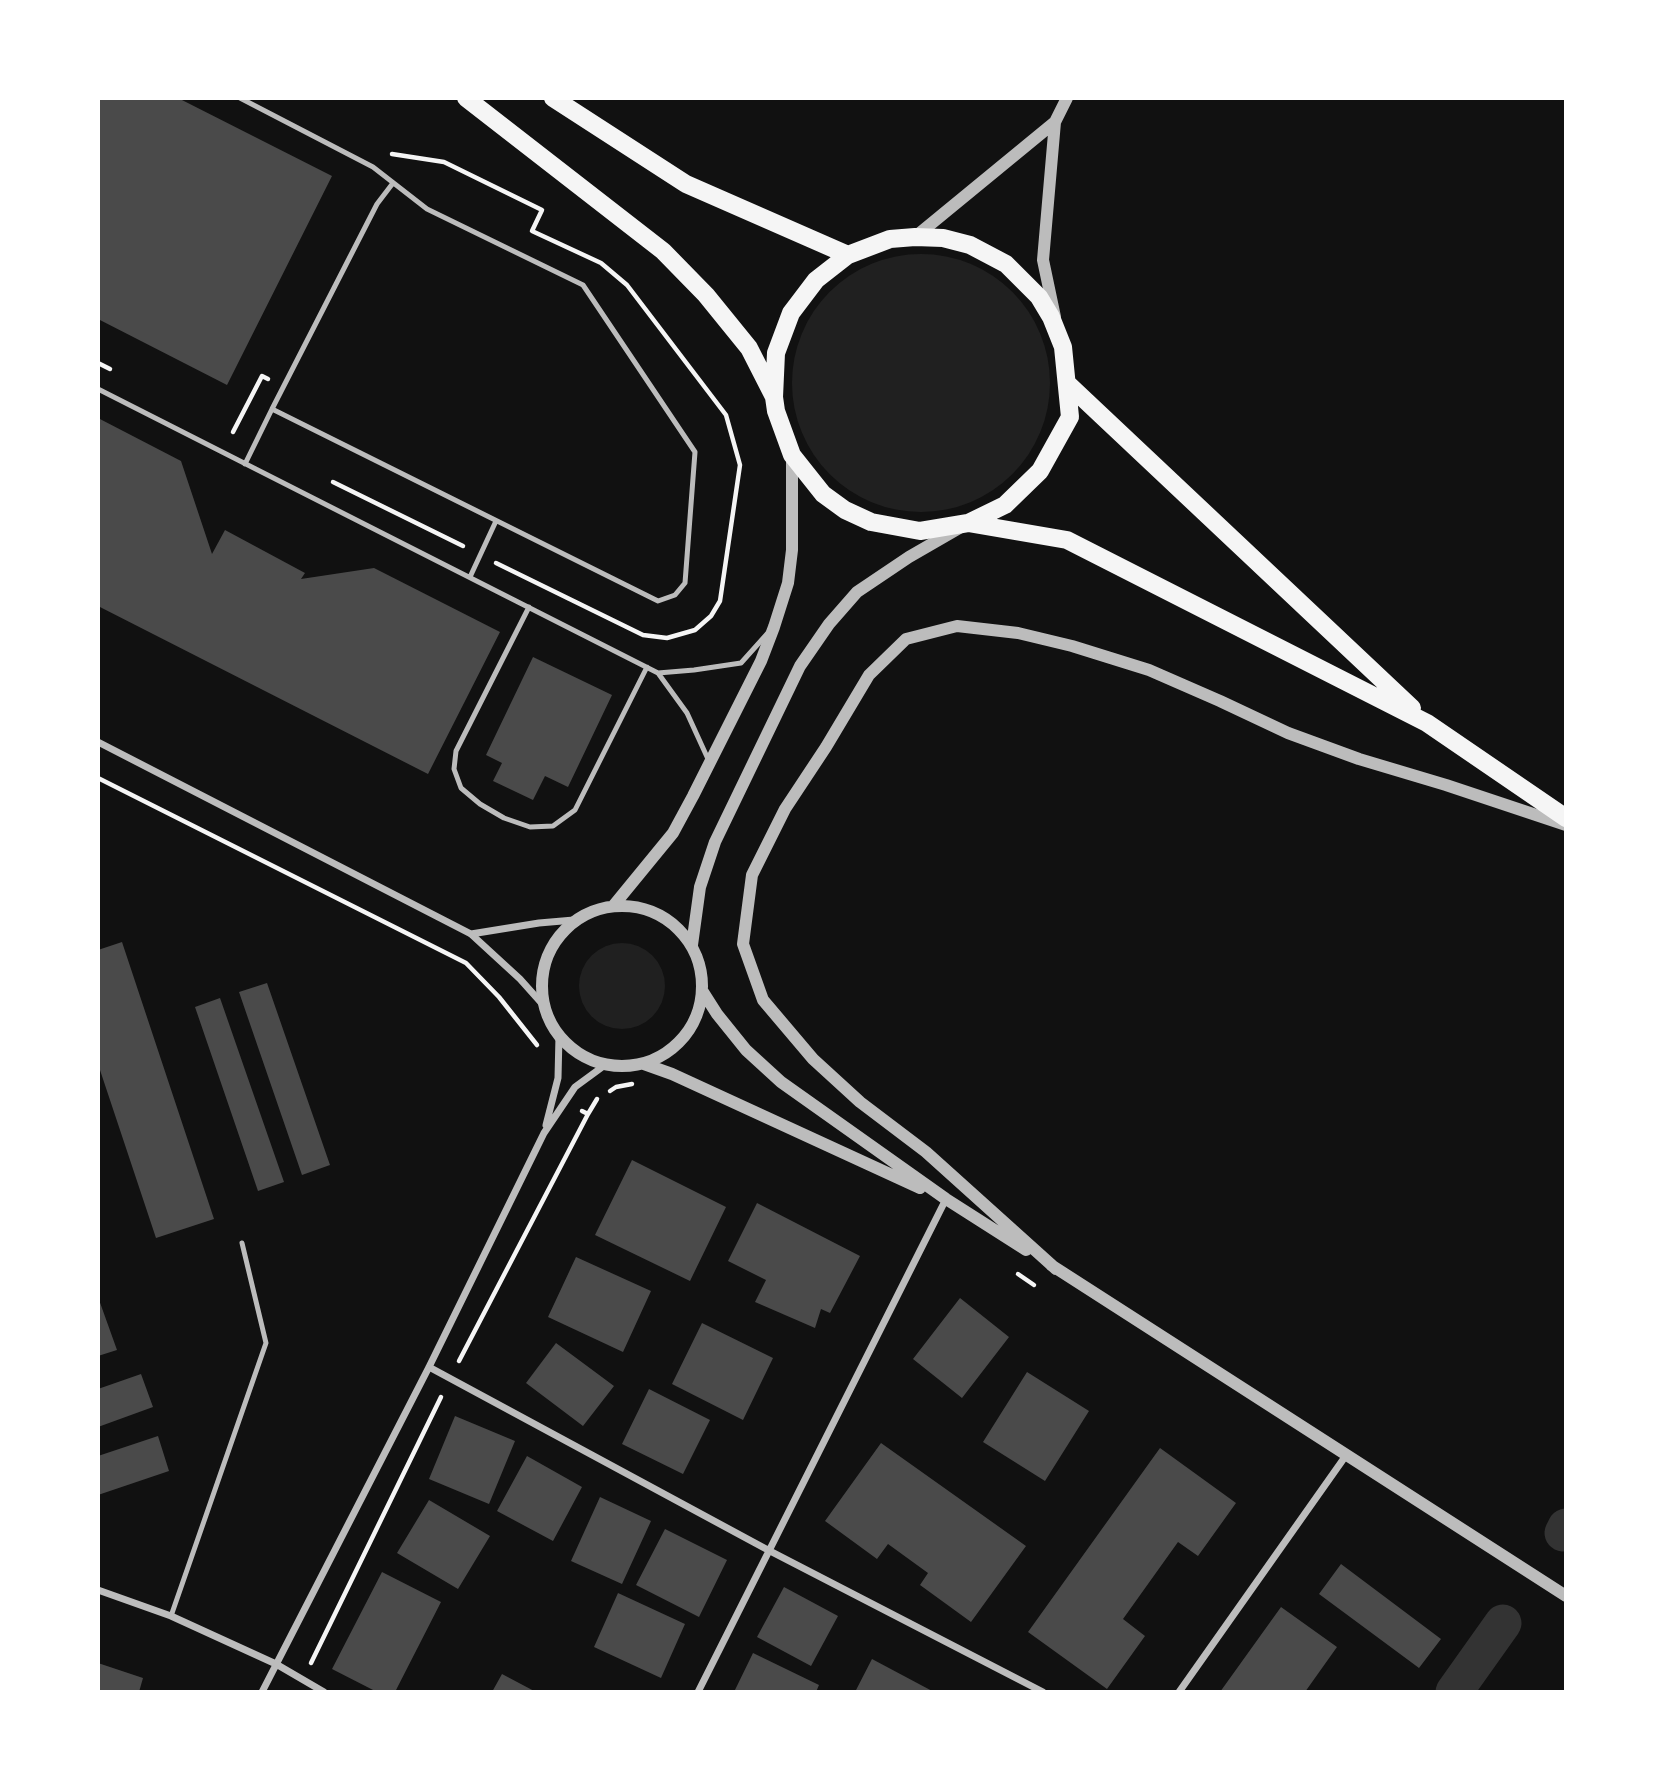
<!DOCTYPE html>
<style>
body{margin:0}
#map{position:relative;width:1664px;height:1790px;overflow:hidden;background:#111;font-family:"DM Sans",sans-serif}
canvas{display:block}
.frame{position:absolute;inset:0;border:100px solid #fff;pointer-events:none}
</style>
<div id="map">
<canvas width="1664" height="1790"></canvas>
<div class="frame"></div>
</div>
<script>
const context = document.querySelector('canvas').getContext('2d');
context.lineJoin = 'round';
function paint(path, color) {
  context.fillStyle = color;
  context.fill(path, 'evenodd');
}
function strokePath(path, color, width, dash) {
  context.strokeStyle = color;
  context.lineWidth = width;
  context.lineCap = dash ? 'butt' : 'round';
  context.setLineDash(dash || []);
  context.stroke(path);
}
paint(new Path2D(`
 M792 383a129 129 0 1 1 258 0a129 129 0 1 1-258 0Z
 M579 986a43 43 0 1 1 86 0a43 43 0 1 1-86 0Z`), '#202020');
strokePath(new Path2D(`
 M1563 1533 1566 1527
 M1454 1692 1503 1623`), '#333', 37);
paint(new Path2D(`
 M98 98H178L332 176 227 385 98 319Z
 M98 418 181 461 212 554 225 530 305 573 301 579 374 568 500 632 428 774 98 606Z
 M533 657 612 695 568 787 545 776 533 800 493 781 502 763 486 755Z
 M122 942 214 1219 156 1238 98 1064V950Z
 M267 983 330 1165 302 1175 239 992Z
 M220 998 284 1182 258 1191 195 1007Z
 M632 1160 726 1207 690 1281 595 1235Z
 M757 1203 860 1256 830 1313 821 1309 815 1328 755 1302 766 1280 728 1261Z
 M576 1257 651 1291 623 1352 548 1317Z
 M98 1297 117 1350 98 1356Z
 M960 1298 1009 1337 962 1398 913 1359Z
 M702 1323 773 1358 743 1420 672 1384Z
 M556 1343 614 1386 583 1426 526 1383Z
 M1027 1372 1089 1411 1045 1481 983 1442Z
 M141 1374 153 1407 98 1427V1389Z
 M649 1389 710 1420 683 1474 622 1444Z
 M455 1416 515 1441 489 1504 429 1479Z
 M158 1436 169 1471 98 1495V1456Z
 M881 1443 1026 1546 971 1622 920 1585 928 1573 888 1544 877 1559 825 1521Z
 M1160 1448 1236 1503 1198 1556 1178 1542 1123 1619 1145 1636 1107 1689 1028 1632Z
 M527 1456 582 1487 553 1541 497 1511Z
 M600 1497 651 1521 622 1584 571 1561Z
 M429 1500 490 1536 458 1589 397 1553Z
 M665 1529 727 1560 699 1617 636 1585Z
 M1341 1564 1441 1639 1419 1668 1319 1594Z
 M382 1572 441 1602 395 1692H377L332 1669Z
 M784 1587 838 1616 811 1666 757 1637Z
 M618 1593 685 1624 661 1678 594 1647Z
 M1281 1607 1337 1647 1305 1692H1220Z
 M753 1653 819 1685 816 1692H734Z
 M872 1659 934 1692H855Z
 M98 1663 143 1678 139 1692H98Z
 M502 1674 536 1692H492Z`), '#4a4a4a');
strokePath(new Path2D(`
 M392 154 444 162 542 210 532 231 601 263 627 285 726 415 740 465 720 601 711 616 695 630 667 638 643 635 496 563
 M98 363 110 369
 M233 432 262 376 268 379
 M333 482 463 546
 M98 778 466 963 499 997 537 1045
 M610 1091 616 1087 632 1084
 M588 1114 597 1099
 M1018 1274 1034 1285
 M459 1361 588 1114 582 1111
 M311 1663 441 1397`), '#f5f5f5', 4.5);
strokePath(new Path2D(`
 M240 98 373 167 427 209 583 285 695 452 685 583 675 595 658 601 272 409 377 204 393 183
 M98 389 658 673 687 713 708 759
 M245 464 272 409
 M470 577 496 521
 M529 607 456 751 454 769 461 788 480 804 504 818 530 827 553 826 575 810 647 667
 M658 673 694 670 741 663 767 634
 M171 1616 266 1343 242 1243`), '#bcbcbc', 5);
strokePath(new Path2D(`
 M98 742 471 934 520 979 545 1007
 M471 934 539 923 574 920
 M546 1125 558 1078 559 1036
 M429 1367 768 1550 1043 1692
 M98 1590 171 1616 276 1664 324 1692
 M262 1692 429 1367 544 1133 575 1087 605 1065
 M698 1692 946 1199
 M1179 1692 1347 1454`), '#bcbcbc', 7);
strokePath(new Path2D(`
 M915 237 1055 122
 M1055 317 1043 260 1055 122 1067 98
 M614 905 673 833 693 796 761 661 774 627 788 583 792 550V456
 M542 986a80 80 0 1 1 160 0a80 80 0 1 1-160 0Z
 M692 945 700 887 715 842 800 666 829 624 857 592 909 557 961 527
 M703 992 717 1014 746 1050 781 1082 946 1199 1026 1250
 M644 1064 672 1074 920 1188
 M1051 1265 1566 1596
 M1056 1269 926 1152 860 1102 813 1059 763 1000 743 944 752 875 785 809 826 747 869 675 906 639 957 626 1018 633 1072 646 1149 670 1220 701 1288 733 1359 759 1446 785 1566 825`), '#bcbcbc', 12);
strokePath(new Path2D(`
 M466 98 663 251 706 295 749 348 774 397
 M553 98 686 184 848 255
 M915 237 943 238 970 245 1006 264 1039 297 1051 317 1063 347 1070 417 1040 471 1005 505 968 523 920 531 871 522 845 510 823 494 792 455 776 411 774 397 776 353 791 313 816 280 848 255 890 239Z
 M1068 384 1412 708
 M968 523 1067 540 1427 723 1566 818`), '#f5f5f5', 18);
</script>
